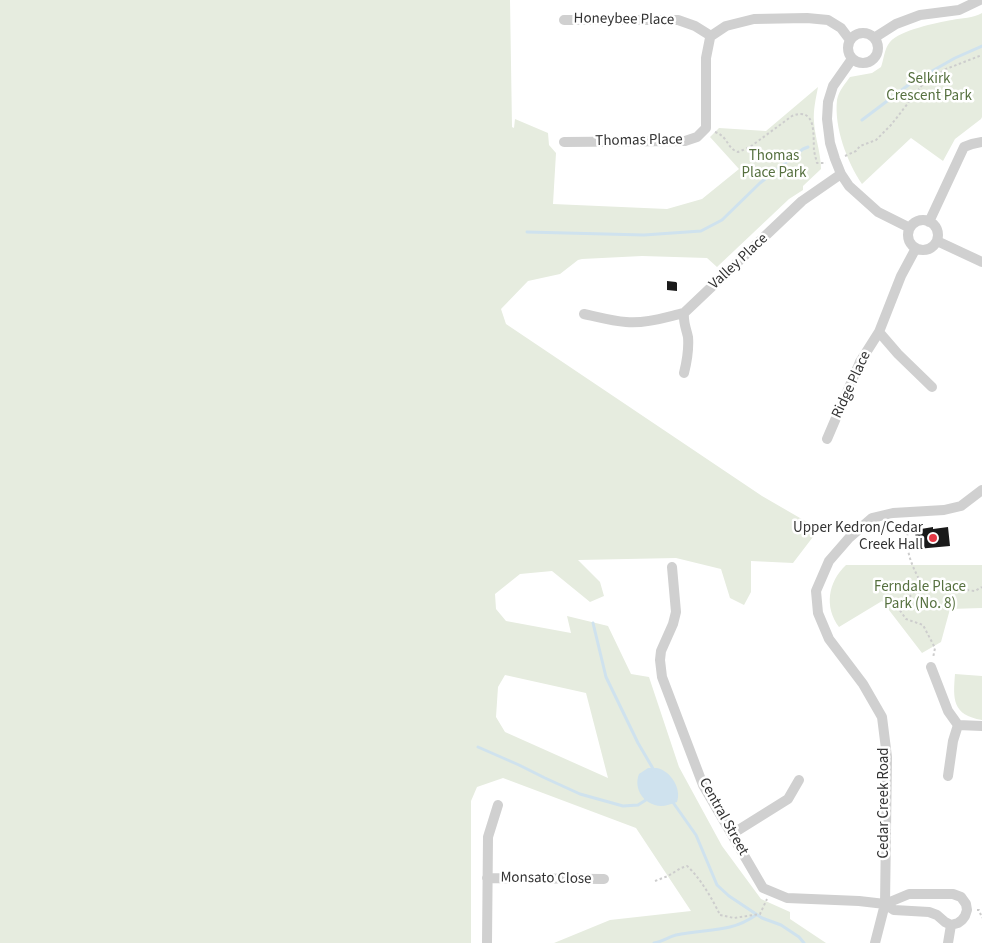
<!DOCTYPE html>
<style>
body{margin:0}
canvas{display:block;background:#fff}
</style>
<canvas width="982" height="943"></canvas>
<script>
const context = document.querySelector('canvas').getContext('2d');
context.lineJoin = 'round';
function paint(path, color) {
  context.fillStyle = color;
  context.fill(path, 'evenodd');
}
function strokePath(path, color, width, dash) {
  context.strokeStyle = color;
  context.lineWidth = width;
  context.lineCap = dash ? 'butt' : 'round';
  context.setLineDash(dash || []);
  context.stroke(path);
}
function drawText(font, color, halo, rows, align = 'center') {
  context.font = font + ' "Source Sans 3",sans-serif';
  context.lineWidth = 5;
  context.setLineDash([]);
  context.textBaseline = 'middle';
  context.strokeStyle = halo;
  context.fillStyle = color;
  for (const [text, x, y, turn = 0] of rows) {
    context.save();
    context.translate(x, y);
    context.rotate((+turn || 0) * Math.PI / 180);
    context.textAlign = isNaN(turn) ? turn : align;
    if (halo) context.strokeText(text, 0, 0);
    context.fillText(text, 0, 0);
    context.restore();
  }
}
paint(new Path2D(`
 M0 0H510L512 127 514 128 515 119 548 133 549 145 556 153 553 204 667 209 702 199 739 169 710 137 719 128 766 131 818 87C816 98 813 110 814 122 815 138 821 153 821 169L803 186V190L789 199 717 267 707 258 642 256 582 259 578 260 560 274 528 281 501 309 506 324 762 496 819 529 793 563 751 561V592L744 605 730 598 721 569 676 558 578 560 600 582 604 596 590 602 552 571 520 574 495 594 496 609 506 621 571 633 567 616 608 626 631 674 649 677 679 767 722 846 761 899 790 912V919L826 943H554L610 920 691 911 636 828 503 778 477 787 471 801V943H0ZM505 675 586 693 608 778 505 732 496 717 498 687Z
 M982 13V117L981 119 955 139 943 161 911 138 862 184C847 162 834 127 837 100 839 90 845 84 850 77L872 73 881 67C884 59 884 49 890 42 900 30 936 23 952 20 962 18 973 18 982 13Z
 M846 565H982V608L950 609 941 642 922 653 882 601 839 627C824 607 828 582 846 565Z
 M955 674 982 676V720C952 715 953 699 955 674Z`), '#e6ecdf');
paint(new Path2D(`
 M648 768C651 768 654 768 657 768 671 771 682 789 677 802 671 804 666 806 661 806 644 805 633 789 639 774Z`), '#cfe2ee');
strokePath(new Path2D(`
 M862 120 911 83 955 58 982 46
 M527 232 644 235 701 231 722 220 760 183 803 149 808 147
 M593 623 606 677 638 743 655 772
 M478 747 519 765 545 778 580 794 623 806 638 805 649 798
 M672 801 696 835 717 885 729 896 762 918 781 925 799 937 804 943
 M654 943C662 942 668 937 676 935 706 928 729 934 756 915`), '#cfe2ee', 3);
paint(new Path2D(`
 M667 281 676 282 677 283V291L667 290Z
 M933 527V529L948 527 950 546 917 549 915 530Z`), '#1a1a1a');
strokePath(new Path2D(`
 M715 132C729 137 726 148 738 152L750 147 792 116C817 106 813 136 814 151 815 155 816 159 817 163H826
 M845 156 856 151 860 146 876 140 891 125 923 84 946 69 982 55
 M909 523C904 549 910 562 922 585L906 600 899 609 906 619 923 625 935 648 933 658
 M922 585 975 591 982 587
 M655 881 668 876 681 868 687 866C699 876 713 900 720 915L734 918 760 914 767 899
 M977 910H979L982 918`), '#cdcdcd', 2, [2.5, 2.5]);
strokePath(new Path2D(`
 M564 20H678L695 26 711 36
 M848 48a15 15 0 1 1 30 0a15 15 0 1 1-30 0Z
 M874 38 896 24 920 15 959 10 980 0
 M852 59 833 86 828 102 827 119 830 143 835 159 841 174 849 186 878 212 910 228
 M564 142 685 141 697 137 706 128V58L710 38 711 36 726 26 754 19 807 18 828 20 841 28 850 40
 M908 235a15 15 0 1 1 30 0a15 15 0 1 1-30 0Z
 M929 222 964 147 972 144 982 142
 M937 241 982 262
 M916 248 901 276 879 332 898 354 932 387
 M584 314C598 317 612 321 626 322 645 324 666 317 684 313
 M684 373C687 361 689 349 688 337 686 328 683 322 684 313L802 201 841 174
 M827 439 860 362 879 332
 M672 567 676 612 673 624 661 651 660 660 662 677 703 785 763 888 787 898 859 901 885 904 909 894H953L961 897 966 904 967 910 965 916 962 920 958 923 951 925 945 922 937 915 929 912 894 910 885 904
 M931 667 948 711 958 725 982 726
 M948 776 953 741 958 725
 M732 834 788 799 799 780
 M487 878 604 879
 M487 943 488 837 498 805
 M875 943 885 904 887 757 882 717 863 684 829 639 818 613 816 591 829 561 849 538 872 518 893 513 944 510 961 506 982 490
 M948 943 951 925`), '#d0d0d0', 10);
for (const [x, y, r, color] of [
 [933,538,5,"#e63946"]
]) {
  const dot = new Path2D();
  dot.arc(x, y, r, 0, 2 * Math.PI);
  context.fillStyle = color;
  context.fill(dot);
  strokePath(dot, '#fff', 2);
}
drawText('15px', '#333', '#fff', [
 ["Honeybee Place",624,20,1],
 ["Thomas Place",639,141,-1],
 ["Valley Place",739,262,-43],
 ["Ridge Place",852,385,-65],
 ["Cedar Creek Road",885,803,-90],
 ["Central Street",723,817,61],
 ["Monsato Close",546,879,1]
]);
drawText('15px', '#56703f', '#fff', [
 ["Selkirk",929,80],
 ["Crescent Park",929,97],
 ["Thomas",774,157],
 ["Place Park",774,174],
 ["Ferndale Place",920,588],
 ["Park (No. 8)",920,605]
]);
drawText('15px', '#333', '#fff', [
 ["Upper Kedron/Cedar",923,529],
 ["Creek Hall",923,546]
], 'right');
</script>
